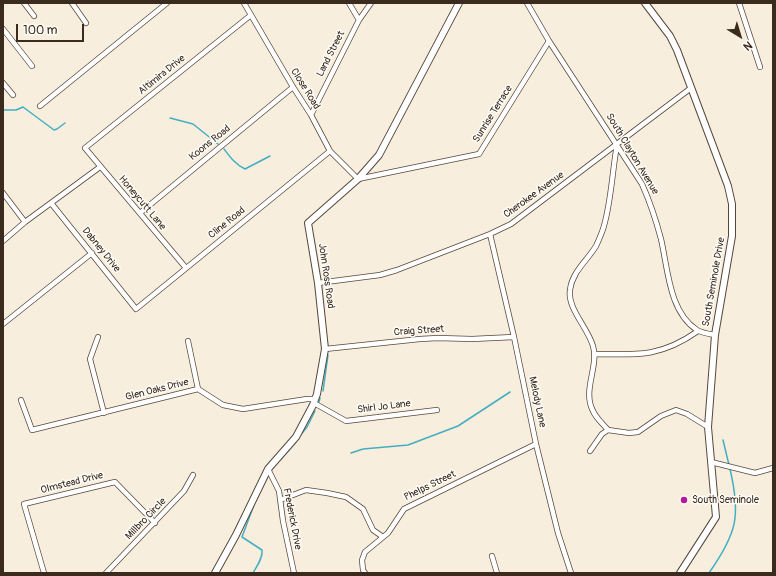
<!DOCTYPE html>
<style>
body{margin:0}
#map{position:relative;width:776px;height:576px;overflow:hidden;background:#f8eede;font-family:Pangolin,sans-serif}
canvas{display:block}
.frame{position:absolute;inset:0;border:4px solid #3b2a1e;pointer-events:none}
.north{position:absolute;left:720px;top:16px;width:40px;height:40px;-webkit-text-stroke:3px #fdfcf7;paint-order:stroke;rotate:142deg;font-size:11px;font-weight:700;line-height:16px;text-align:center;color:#3b2a1e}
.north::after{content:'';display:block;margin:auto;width:14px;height:18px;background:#3b2a1e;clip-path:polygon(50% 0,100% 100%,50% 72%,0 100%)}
.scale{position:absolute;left:16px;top:24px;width:68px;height:18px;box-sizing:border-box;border:2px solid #3b2a1e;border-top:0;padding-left:5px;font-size:12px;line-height:14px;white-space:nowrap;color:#3b2a1e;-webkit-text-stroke:3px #fdfcf7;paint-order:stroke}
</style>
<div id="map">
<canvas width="776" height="576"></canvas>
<div class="frame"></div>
<div class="north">N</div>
<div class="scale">100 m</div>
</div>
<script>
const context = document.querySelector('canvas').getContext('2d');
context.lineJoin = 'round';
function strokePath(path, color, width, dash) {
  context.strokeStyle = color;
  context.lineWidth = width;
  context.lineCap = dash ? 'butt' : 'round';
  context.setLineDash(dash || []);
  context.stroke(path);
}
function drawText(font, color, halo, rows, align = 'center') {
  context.font = font + ' Pangolin,sans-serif';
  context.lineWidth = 3;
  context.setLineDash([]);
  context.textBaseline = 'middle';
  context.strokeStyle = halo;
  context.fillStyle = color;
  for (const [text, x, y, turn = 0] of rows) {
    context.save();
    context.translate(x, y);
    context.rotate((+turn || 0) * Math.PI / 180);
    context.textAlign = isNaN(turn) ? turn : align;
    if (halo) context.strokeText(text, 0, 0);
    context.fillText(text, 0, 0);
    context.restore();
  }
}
strokePath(new Path2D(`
 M3 110H16L23 107 54 130 57 129 65 123
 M170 118 193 124 218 144
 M224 149C230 157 235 164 245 169L270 156
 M323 391 328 355
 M319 402 320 398
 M299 437 307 427 315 411
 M723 440 729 465
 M351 453 363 449 408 445 458 426 510 392
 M281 459 295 443
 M253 573C257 566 263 558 262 550L242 537 255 502
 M709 573C737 533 741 516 730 469`), '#43aec1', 1.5);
const street = new Path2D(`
 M24 3 34 16
 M72 3 86 23
 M244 3 293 87 311 115 330 151 358 179 479 154 549 41
 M349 3 359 20
 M527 3 549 41 642 184C650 202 656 220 661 239 668 269 669 312 697 330 702 333 709 334 715 335
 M739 3 760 67
 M3 29 32 66
 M3 83 13 95
 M40 106 167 3
 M311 115 359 20 371 3
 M617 145C612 171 611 208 602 232 600 237 598 242 596 246 587 261 572 272 570 290 567 308 588 328 593 346 599 367 582 390 593 411 596 418 603 424 608 430L629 433 638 432 661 416 676 410 687 414 708 427
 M3 193 25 222
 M51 203 136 309 330 151
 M140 213 293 87
 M490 234 514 337 536 444 558 533 571 573
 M3 241 25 222 100 167
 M186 268 85 148 251 15
 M318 283 380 275 397 270 490 234 511 224 691 88
 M3 324 92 253
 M98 337 90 359 104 413
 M188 341 198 389
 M325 349 420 339 438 338 472 339 514 337
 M595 354C638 355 661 357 698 331
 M21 400 32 430 198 389 223 405 243 409 307 399H315
 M314 403 346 421 437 410
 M590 451 602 434 608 430
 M711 462 755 473 773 468
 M268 469 279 491 283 521 294 573
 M280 500 306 490 327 493 346 497 363 509 373 530 383 537
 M492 556 497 573
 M44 573 24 504 115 482 155 523
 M106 573 184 491 193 475
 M365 573 363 570 362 560 365 552 388 533 404 509 536 444`);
const secondary = new Path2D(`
 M645 3 670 36 677 50 728 186 732 204V236L715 335 708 427 716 517 680 573
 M215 573 236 535 268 469 296 437 313 405 317 394 325 349 318 283 308 223 358 179 379 155 459 3`);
strokePath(street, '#57473b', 6);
strokePath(secondary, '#57473b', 8);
strokePath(street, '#fff', 4.5);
strokePath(secondary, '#fff', 6);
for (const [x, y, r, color] of [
 [684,500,4,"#b5179e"]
]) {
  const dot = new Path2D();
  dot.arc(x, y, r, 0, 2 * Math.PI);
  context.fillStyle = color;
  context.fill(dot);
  strokePath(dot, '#fdfcf7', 1.5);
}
drawText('10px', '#3b2a1e', '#fdfcf7', [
 ["Land Street",331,54,-63],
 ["Altimira Drive",162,75,-39],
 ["Close Road",305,89,58],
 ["Sunrise Terrace",493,114,-58],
 ["Koons Road",210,143,-39],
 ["South Clayton Avenue",632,154,59],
 ["Cherokee Avenue",534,195,-36],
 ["Honeycutt Lane",142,203,50],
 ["Cline Road",227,223,-39],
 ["Dabney Drive",101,250,51],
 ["John Ross Road",326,276,82],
 ["South Seminole Drive",714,282,-80],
 ["Craig Street",419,331,-4],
 ["Glen Oaks Drive",157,390,-14],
 ["Melody Lane",537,402,78],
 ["Shirl Jo Lane",384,407,-7],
 ["Olmstead Drive",72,483,-14],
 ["Phelps Street",430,486,-26],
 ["Millbro Circle",146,519,-46],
 ["Frederick Drive",292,519,79]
]);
drawText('10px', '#3b2a1e', '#fdfcf7', [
 ["South Seminole",692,500]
], 'left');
</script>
